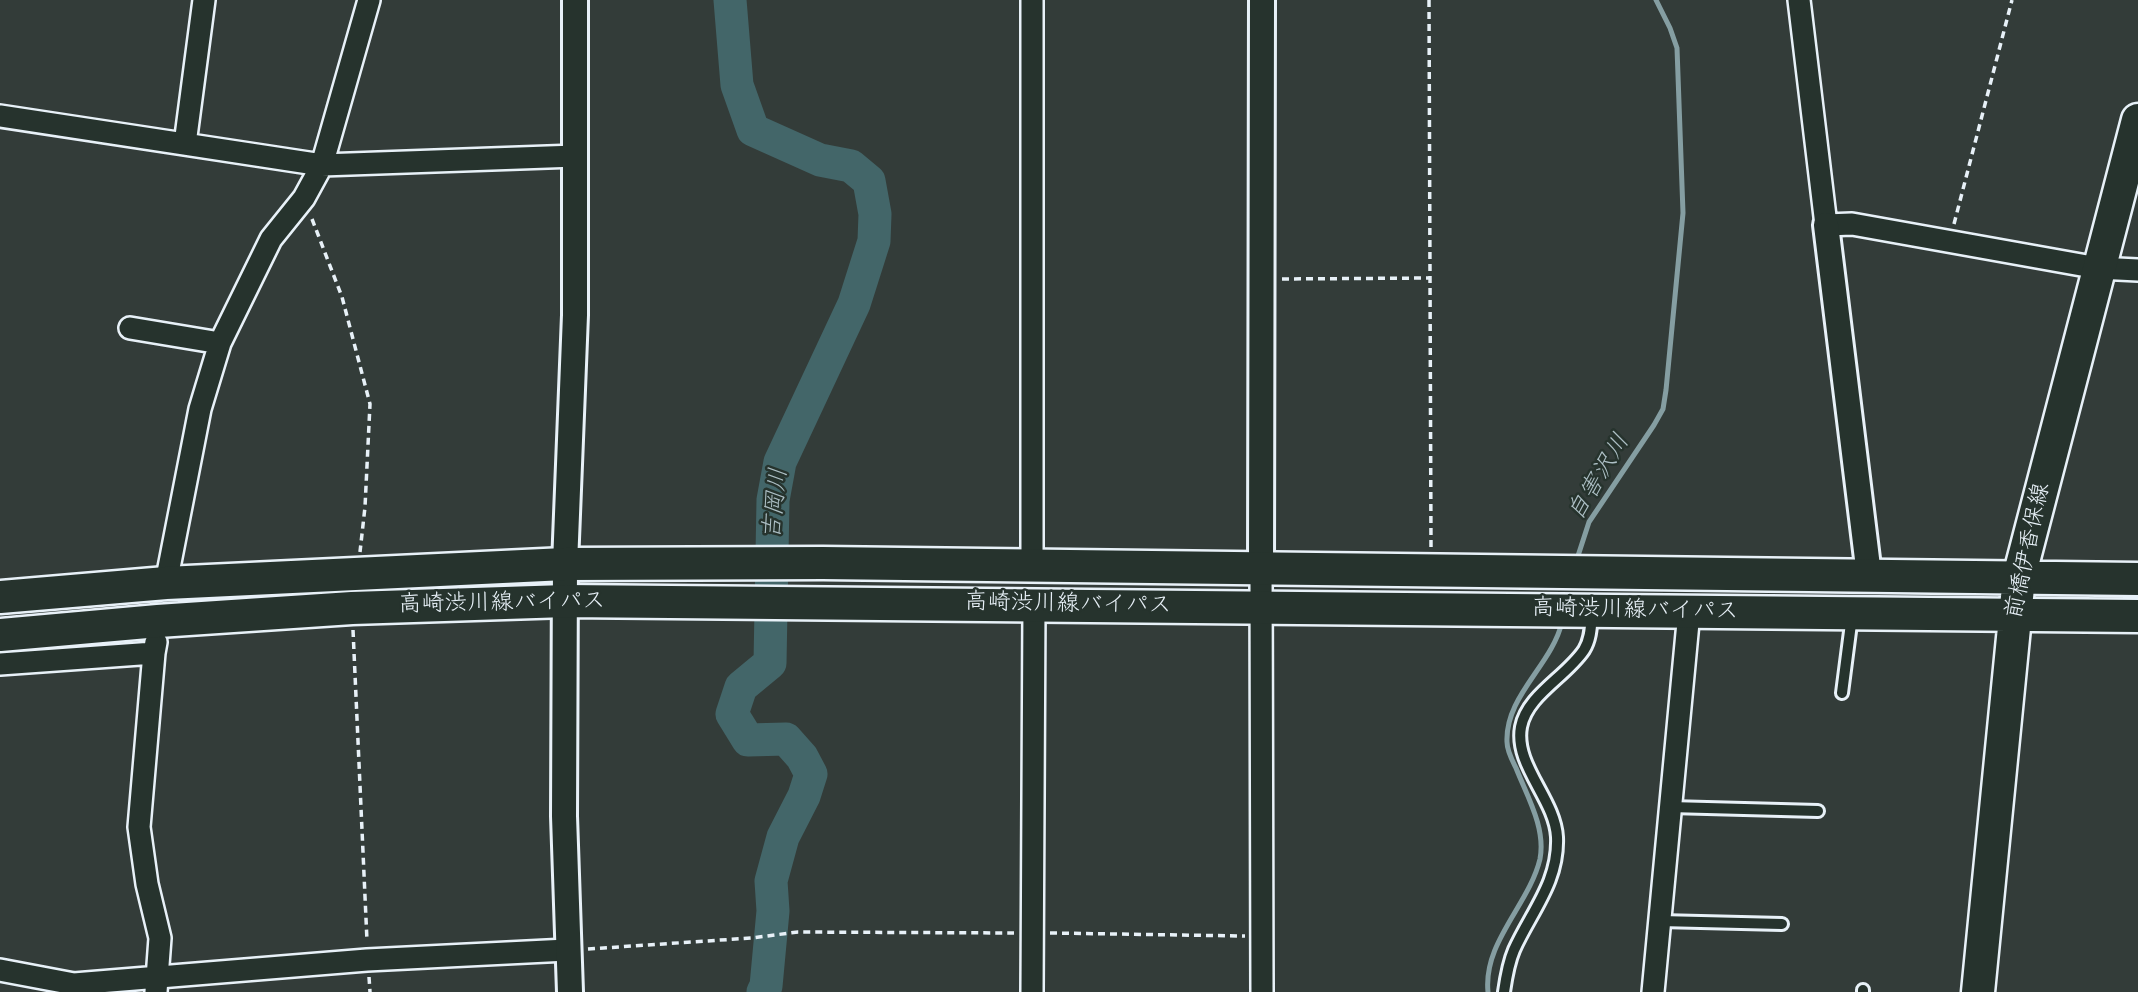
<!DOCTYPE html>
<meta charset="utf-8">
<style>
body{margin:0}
canvas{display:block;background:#333c39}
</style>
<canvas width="2138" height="992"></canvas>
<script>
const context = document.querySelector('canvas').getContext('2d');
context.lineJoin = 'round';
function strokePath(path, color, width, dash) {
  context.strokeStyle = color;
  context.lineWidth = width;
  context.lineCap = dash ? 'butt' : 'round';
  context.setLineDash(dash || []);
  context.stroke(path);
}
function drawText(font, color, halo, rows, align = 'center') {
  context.font = font + ' "Architects Daughter","Klee One",sans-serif';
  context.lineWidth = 5;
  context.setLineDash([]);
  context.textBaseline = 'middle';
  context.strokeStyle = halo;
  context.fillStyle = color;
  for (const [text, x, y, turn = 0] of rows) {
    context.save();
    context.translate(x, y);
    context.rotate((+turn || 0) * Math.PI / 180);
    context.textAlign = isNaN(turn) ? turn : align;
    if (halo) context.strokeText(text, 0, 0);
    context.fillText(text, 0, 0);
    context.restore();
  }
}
strokePath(new Path2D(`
 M1576 562 1589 522 1654 425 1663 409 1666 390 1683 213 1677 48 1670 28 1656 0
 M1488 992C1483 942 1529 905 1540 859 1546 828 1527 796 1516 768 1512 760 1507 751 1507 742 1505 696 1552 665 1562 622`), '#859ea2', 5);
strokePath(new Path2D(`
 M730 0 737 85 753 130 820 160 851 166 869 181 875 214 874 241 854 304 780 462 773 500 770 663 741 687 732 714 748 740 786 739 802 757 811 774 804 796 783 837 771 881 773 911 766 986 763 992`), '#436669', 33);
const service = new Path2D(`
 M1842 693 1852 616
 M1670 807 1818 811
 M1660 921 1782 924
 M1504 992C1506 978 1508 964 1514 950 1531 912 1559 882 1557 837 1555 799 1514 765 1521 727 1527 695 1566 677 1584 650 1591 639 1591 625 1592 614
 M1863 992V990`);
const minor = new Path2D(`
 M1799 0 1826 225 1852 224 2098 268 2138 270
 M0 116 322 165 576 156
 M185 144 204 0
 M130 328 220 343
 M1032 565V0
 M1261 568 1262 992
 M166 583 200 409 220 343 271 239 304 198 322 165 369 0
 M154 653 139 827 147 884 160 938 156 992
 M0 664 154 653 156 642
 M0 970 74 984 367 960 567 950
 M1032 992 1034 605
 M1653 992 1689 612`);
const tertiary = new Path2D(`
 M1826 225 1869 575
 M1261 568 1262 0
 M570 992 564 816 565 564 575 315V0`);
const primary = new Path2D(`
 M0 597 166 583 565 564 823 563 2138 579
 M0 635 158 621 352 608 566 601 2138 616
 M1978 992 2019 577 2138 120`);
strokePath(service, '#e8f1f8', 16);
strokePath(minor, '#e8f1f8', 26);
strokePath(tertiary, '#e8f1f8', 30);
strokePath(primary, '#e8f1f8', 37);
strokePath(new Path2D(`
 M1429 0 1431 547
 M312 219 342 297 370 404 365 507 360 552
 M1954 224 2012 0
 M1282 279 1431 278
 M353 630 367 941
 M1050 933 1245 936
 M588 949 751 938 798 932 1014 933
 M369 977 370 992`), '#e8f1f8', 3.5, [7, 5]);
strokePath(service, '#26332d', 10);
strokePath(minor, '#26332d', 21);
strokePath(tertiary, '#26332d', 24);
strokePath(primary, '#26332d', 32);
drawText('23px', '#e8f1f8', '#26332d', [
 ["前橋伊香保線",2029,551,-78],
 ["高崎渋川線バイパス",502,604,-1],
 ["高崎渋川線バイパス",1068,605,1],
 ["高崎渋川線バイパス",1635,611,1]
]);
drawText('italic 24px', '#aec0c6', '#26332d', [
 ["自害沢川",1600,478,-59],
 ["吉岡川",777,504,-84]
]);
</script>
